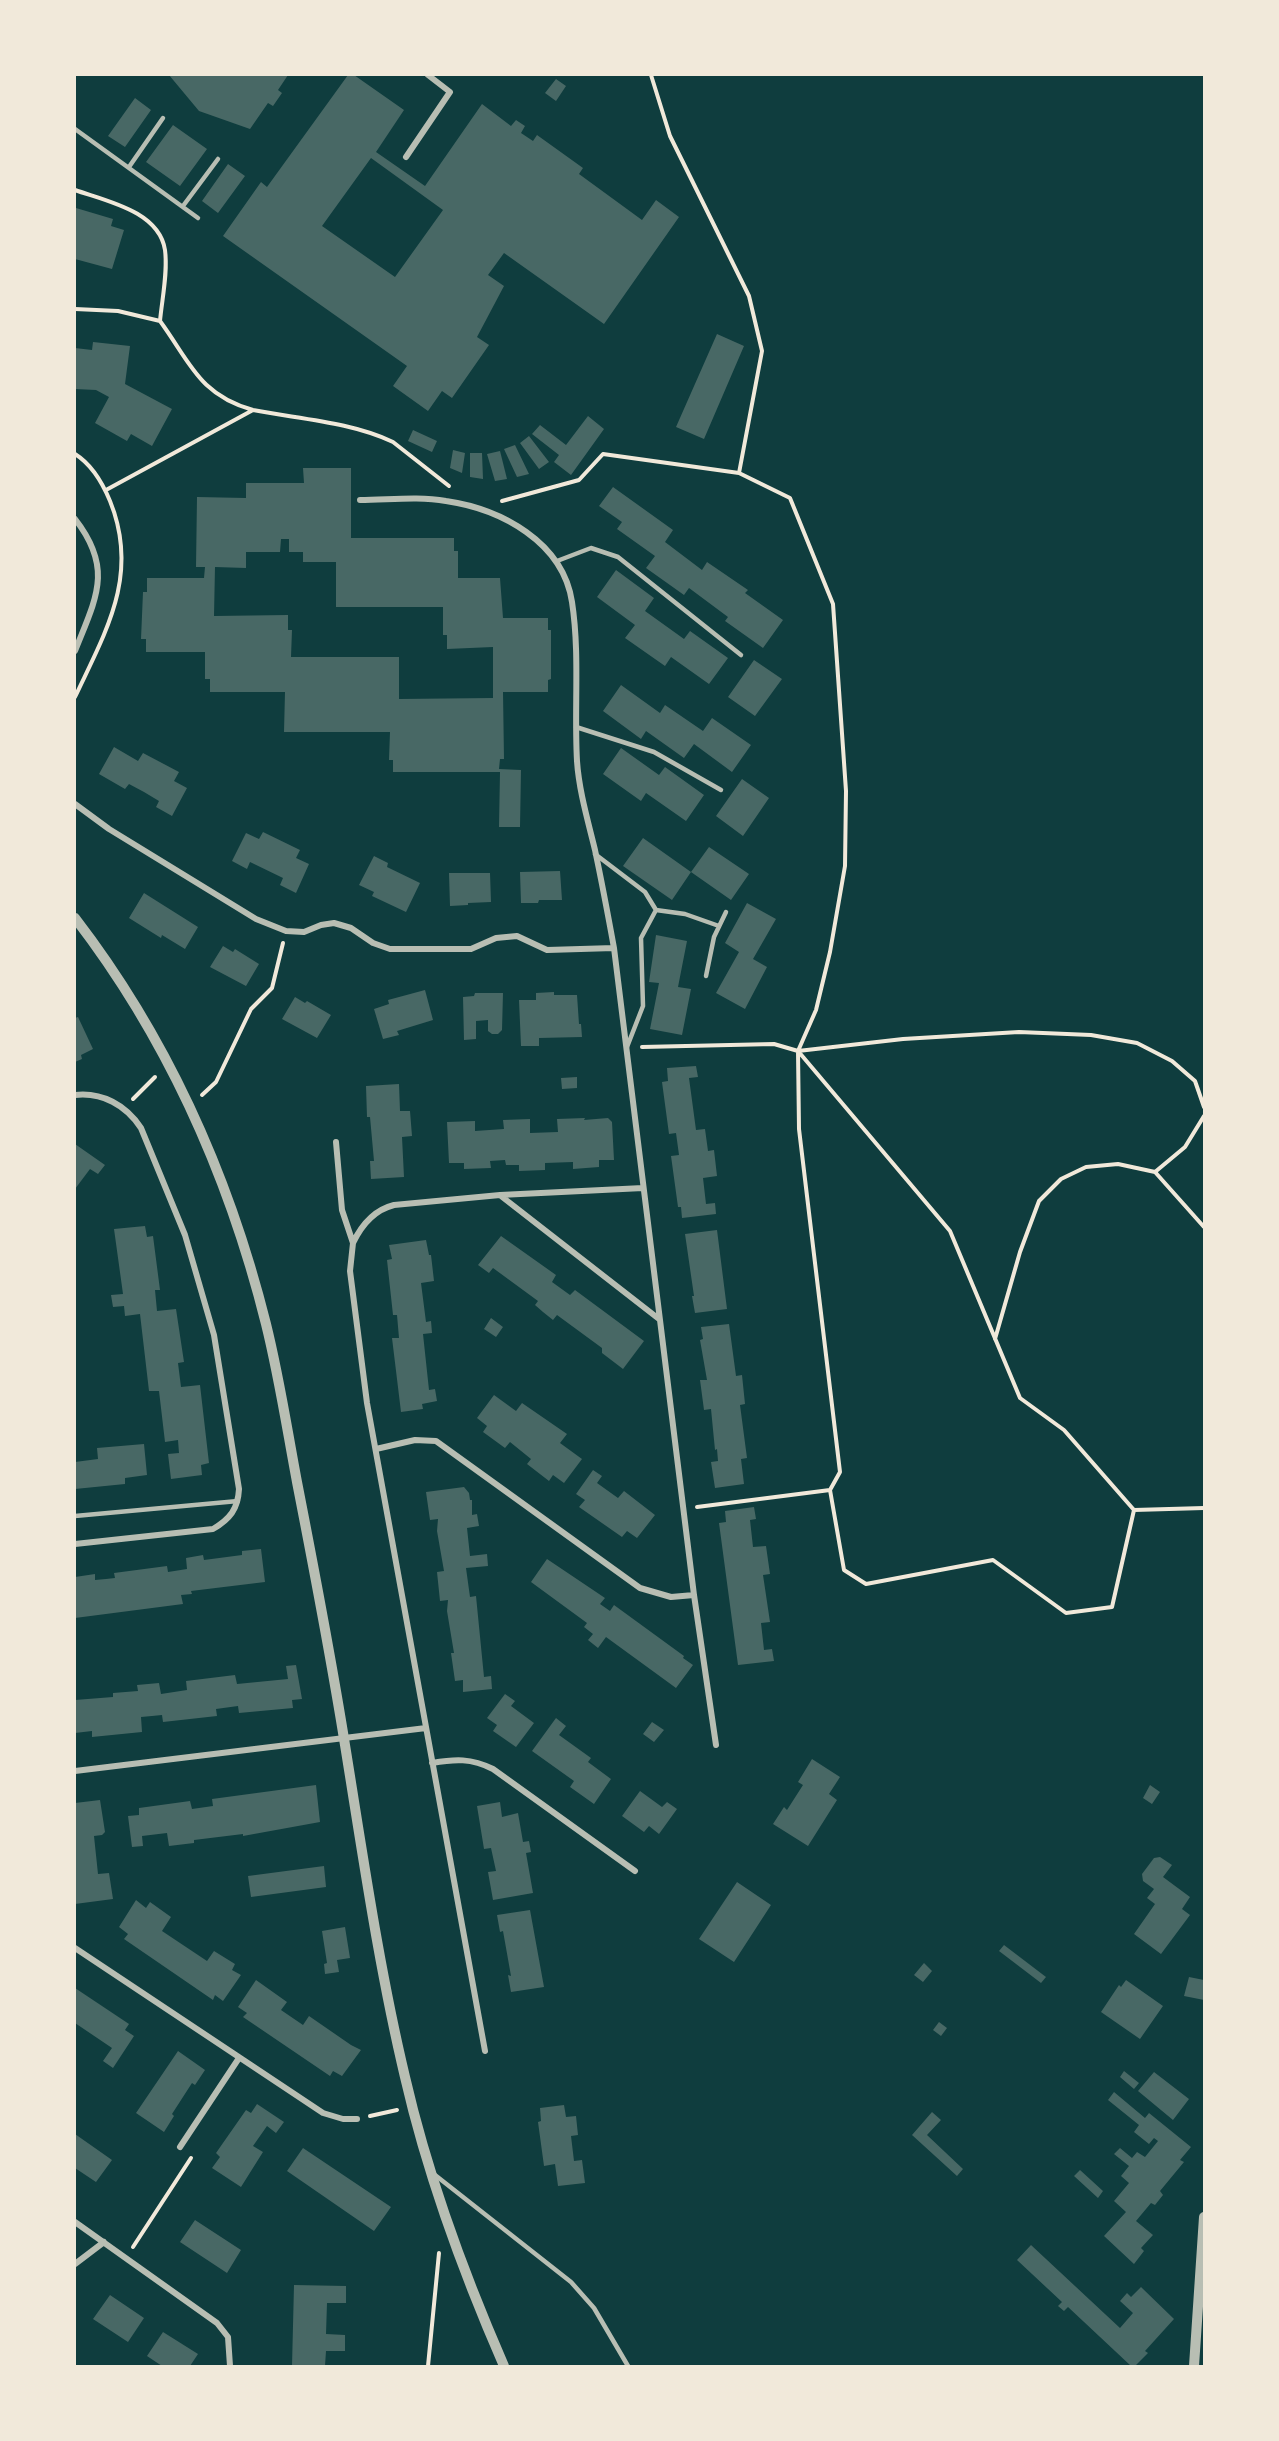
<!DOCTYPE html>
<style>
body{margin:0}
#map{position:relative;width:1279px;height:2441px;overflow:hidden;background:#0f3d3e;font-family:Raleway,sans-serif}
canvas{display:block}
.frame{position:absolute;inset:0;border:76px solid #f1e9da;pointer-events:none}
</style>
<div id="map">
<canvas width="1279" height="2441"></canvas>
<div class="frame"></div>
</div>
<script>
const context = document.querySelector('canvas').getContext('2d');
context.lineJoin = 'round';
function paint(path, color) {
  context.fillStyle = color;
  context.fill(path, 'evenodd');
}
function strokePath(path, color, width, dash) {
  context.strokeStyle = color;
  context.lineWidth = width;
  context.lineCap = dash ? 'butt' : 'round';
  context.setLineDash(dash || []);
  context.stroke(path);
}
paint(new Path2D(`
 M169 75H288L278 90 282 93 273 106 268 103 250 129 199 111Z
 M348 75H354L404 110 376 152 425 186 482 104 511 126 516 120 525 126 521 133 533 141 537 135 583 168 579 174 642 220 656 200 679 217 604 324 504 253 488 275 504 286 477 337 489 345 452 398 442 391 428 411 393 386 407 366 223 236 261 182 267 187ZM371 158 443 210 395 277 322 226Z
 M556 79 566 86 556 101 545 93Z
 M135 98 151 110 125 147 108 136Z
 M173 125 207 149 180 186 146 162Z
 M228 164 245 176 218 213 202 201Z
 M76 208 113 219 111 226 124 230 112 269 75 259Z
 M717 334 744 346 704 439 676 427Z
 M93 342 130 346 125 384 172 409 152 446 131 434 127 441 95 423 109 397 96 390 75 389V348L92 350Z
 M588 416 604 429 571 475 554 462 559 455 532 434 540 425 566 445Z
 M413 430 437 441 432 452 408 441Z
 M529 436 549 462 539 469 520 443Z
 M515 445 529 474 517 477 504 449Z
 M453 450 465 453 462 473 450 468Z
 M500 451 507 479 495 481 487 454Z
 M470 453H482L483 479 470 477Z
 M303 468H351V538H454V551H458V578H500L503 618H548V630H551V679L548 680V692H503L504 759H500L499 769 521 770 520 827H499L500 772H393V760H389L390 732H284L285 692H210V679H205V652H146V639H141L143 592H147V578H204L205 567H196L197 497 246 498V483H304ZM281 539H289V552H303V562H336V607H443V635H447V649L493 647V698L399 699V657H291L292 630H288V615L214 616 215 567 246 568V552H280Z
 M613 487 673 530 665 542 702 570 707 562 748 590 745 593 783 620 763 648 725 621 728 617 689 588 684 595 646 568 655 556 617 529 622 522 599 506Z
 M616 570 654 598 645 611 684 639 690 631 728 658 709 684 671 657 665 666 625 638 635 625 597 597Z
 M754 660 782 679 755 716 728 697Z
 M621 685 660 713 665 705 703 731 712 718 751 745 732 772 694 744 684 758 646 731 641 739 603 711Z
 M114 747 138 761 143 753 179 772 174 781 187 788 172 816 156 807 159 801 144 792 129 784 125 789 99 774Z
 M621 748 659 775 665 767 704 795 686 821 646 793 641 801 603 774Z
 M742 779 769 798 743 836 716 816Z
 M263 832 300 850 296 858 309 864 296 893 280 885 283 878 250 862 247 869 232 861 246 833 259 839Z
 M643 838 691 872 672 900 623 866Z
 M709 847 749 874 731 900 691 872Z
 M374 856 388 863 387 867 420 883 406 912 372 896 374 892 359 885Z
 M560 871 562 900H539L538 903H521L520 872Z
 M449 873H490L491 902 468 903V905L450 906Z
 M144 893 198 927 185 949 162 935 161 938 129 918Z
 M747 903 776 919 753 959 767 967 745 1009 716 993 739 952 725 943Z
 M656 935 687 941 678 987 691 989 682 1035 650 1029 659 983 649 982Z
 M223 946 233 952 235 949 259 964 246 986 210 967Z
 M425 990 433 1020 397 1031 399 1035 383 1039 374 1009 389 1004 388 1000Z
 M554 992V995H577L579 1024H581L582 1037 539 1038V1046H521L519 1000H536V993Z
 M475 993H503L502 1030 498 1034H492L488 1031V1020L476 1021V1039L464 1040 463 997 474 996Z
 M295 997 305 1003 307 1001 331 1015 317 1038 282 1019Z
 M78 1017 93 1049 81 1055 82 1059 75 1062V1018Z
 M696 1066 698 1077 689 1078 696 1130 705 1129 708 1151 714 1150 717 1176 703 1178 706 1204 715 1203 716 1214 682 1218 681 1207H678L671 1156 679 1155 676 1133 669 1134 662 1082 668 1081 667 1068Z
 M577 1077V1088L562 1089 561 1078Z
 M399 1084 400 1111H410L412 1136 402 1137 404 1177 371 1179 370 1161H374L370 1117H367L366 1086Z
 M585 1118 584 1120 608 1118 612 1122 614 1160H599V1167L573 1169V1162L545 1163V1170L519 1171V1165H506L505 1160 490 1161 491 1168 464 1169V1163H449L447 1122 475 1121V1131L504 1129 503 1120 530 1119V1133L558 1132 557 1119Z
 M75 1144 105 1165 98 1174 90 1169 75 1189Z
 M145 1226 147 1237 153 1236 160 1290H155L157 1311 176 1309 184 1362 178 1363 181 1387 200 1385 209 1463 201 1465 202 1475 171 1479 168 1454 179 1453 178 1440 165 1442 159 1391H149L140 1314 125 1316 124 1306 113 1307 111 1295 123 1294 114 1229Z
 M717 1230 727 1309 695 1313 692 1296H694L685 1234Z
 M501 1236 556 1275 552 1282 570 1295 575 1290 644 1341 623 1369 602 1353V1348L557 1315 553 1320 543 1312 535 1305 538 1301 493 1268 489 1273 478 1265Z
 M426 1240 429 1255H431L434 1281 421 1283 426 1322 431 1321 432 1333 423 1334 429 1390 435 1389 437 1401 422 1404 423 1409 401 1412 392 1338H399L397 1315H393L387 1260 392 1259 389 1245Z
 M491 1318 503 1327 496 1337 484 1329Z
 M729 1324 736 1376 742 1375 745 1404 740 1405 747 1458 741 1459 744 1484 715 1488 711 1462 718 1461 717 1449 715 1450 711 1409 704 1410 700 1380H707L700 1340 703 1339 701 1327Z
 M494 1395 516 1411 522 1403 567 1434 560 1443 582 1459 564 1483 553 1475 549 1481 527 1464 531 1459 510 1442 505 1448 483 1432 487 1426 477 1418Z
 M144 1444 147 1475 125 1478V1484L75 1489V1462L98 1459 97 1448Z
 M593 1470 602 1476 597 1483 618 1498 624 1491 655 1515 637 1538 627 1531 622 1537 579 1507 585 1500 576 1494Z
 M464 1487 469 1493 470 1500H472V1515L477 1514 479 1526 467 1528 470 1556 487 1554 488 1566 466 1568 470 1597 476 1596 484 1677 491 1676 492 1689 463 1692V1680L455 1681 451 1653H454L447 1611 448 1600 440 1601 437 1572 444 1571 437 1531 438 1519 430 1520 426 1492Z
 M754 1507 756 1519 750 1520 753 1547 766 1546 770 1574 763 1575 770 1622 761 1623 764 1650 772 1649 774 1661 738 1665 719 1523 726 1522 725 1511Z
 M261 1549 265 1582 191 1591 192 1594 181 1595 183 1604 75 1618V1577L95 1574V1580L106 1579 115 1578 114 1573 167 1566 168 1572 187 1569 186 1558 203 1555 204 1560 242 1555V1551Z
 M547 1559 605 1598 600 1604 610 1611 614 1605 684 1656 683 1658 693 1665 676 1688 606 1637 598 1648 588 1640 593 1634 584 1627 587 1623 531 1582Z
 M296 1665 302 1699 292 1700 293 1708 239 1713 238 1706 216 1709 217 1716 163 1722 162 1715 152 1716 141 1717 142 1732 92 1737V1731L75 1733V1700L113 1697V1693L138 1691 137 1685 159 1683 161 1694 187 1690 186 1681 235 1675 237 1684 288 1679 286 1666Z
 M505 1694 515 1701 511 1706 534 1723 516 1747 493 1731 497 1725 487 1718Z
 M556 1718 566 1726 559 1735 591 1758 588 1762 611 1779 594 1804 570 1787 574 1781 532 1751Z
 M652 1722 664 1730 654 1742 643 1734Z
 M812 1759 840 1777 829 1794 837 1800 808 1846 773 1824 784 1807 787 1810 803 1785 798 1782Z
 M316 1785 320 1822 243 1836V1834L194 1840V1843L169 1846 167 1833 142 1836 143 1846 132 1847 128 1816 139 1815V1808L190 1801 192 1809 213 1806 212 1799Z
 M1150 1785 1160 1792 1152 1804 1143 1798Z
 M640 1791 662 1807 667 1802 677 1809 659 1834 649 1826 644 1832 622 1816Z
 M100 1800 105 1832 102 1835 94 1836 98 1874 109 1873 113 1899 75 1904V1803Z
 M500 1802 502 1817 518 1813 523 1842 529 1841 531 1852 526 1853 533 1893 493 1900 488 1872 496 1871 491 1848 484 1849 477 1806Z
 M1160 1857 1172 1865 1163 1877 1190 1897 1182 1909 1190 1915 1161 1954 1134 1934 1155 1904 1147 1898 1154 1889 1143 1881 1142 1874 1154 1858Z
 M324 1866 326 1887 251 1897 248 1876Z
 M737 1882 771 1905 734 1962 699 1939Z
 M136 1900 146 1908 150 1902 171 1917 162 1931 207 1961 214 1951 235 1964 232 1970 241 1975 223 2001 215 1995 213 2000 124 1939 128 1934 119 1927Z
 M530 1910 544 1987 511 1992 508 1975 511 1976 503 1931 500 1932 497 1915Z
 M345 1927 350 1958 337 1960 339 1972 325 1974 324 1964 327 1963 322 1931Z
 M1004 1945 1046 1977 1041 1983 999 1951Z
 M924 1963 932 1971 923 1982 914 1975Z
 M1189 1977 1204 1980V2000L1184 1996Z
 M256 1980 287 2002 281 2010 303 2025 309 2016 351 2045 361 2050 342 2076 333 2071 330 2076 243 2017 247 2013 238 2007Z
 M1126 1980 1163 2006 1140 2039 1101 2012 1119 1985 1121 1987Z
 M75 1988 129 2024 125 2030 134 2036 113 2068 103 2061 112 2048 75 2023Z
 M939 2022 947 2028 941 2036 933 2030Z
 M178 2051 205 2070 195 2085 192 2083 172 2114 174 2116 164 2132 136 2113Z
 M1124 2071 1139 2083 1134 2089 1120 2077Z
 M1154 2072 1189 2099 1173 2120 1138 2091Z
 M1114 2092 1145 2118 1149 2113 1191 2147 1180 2160 1184 2162 1160 2191 1163 2195 1155 2205 1151 2203 1136 2221 1153 2235 1141 2248 1144 2251 1134 2264 1104 2236 1126 2212 1114 2201 1129 2183 1121 2176 1129 2166 1114 2154 1120 2148 1132 2158 1137 2152 1145 2157 1158 2141 1154 2138 1149 2144 1134 2132 1139 2125 1108 2100Z
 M257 2104 284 2122 276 2133 267 2126 253 2146 263 2152 241 2187 212 2168 220 2157 216 2153 246 2110 251 2113Z
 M564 2105 566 2117 576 2116 578 2135 571 2136 574 2161 582 2160 585 2183 558 2186 555 2164 544 2166 538 2122 541 2121 540 2108Z
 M932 2112 941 2120 927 2135 963 2169 957 2176 912 2135Z
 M75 2134 112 2160 96 2182 75 2168Z
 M303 2148 391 2207 374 2231 287 2171Z
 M1080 2170 1103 2191 1098 2198 1074 2176Z
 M195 2220 241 2250 227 2273 180 2242Z
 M1031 2245 1120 2328 1133 2313 1120 2301 1127 2293 1131 2297 1141 2287 1174 2319 1145 2351 1148 2353 1135 2366H1131L1068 2307 1064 2311 1058 2306 1062 2302 1017 2260Z
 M294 2285 346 2286V2303H327L326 2334 345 2335V2351H326L325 2366H292Z
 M110 2295 144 2318 128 2342 93 2319Z
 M163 2332 198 2354 190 2366H162L147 2356Z`), '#486865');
strokePath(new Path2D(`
 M75 190C106 201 159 211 165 250 168 272 162 299 160 321
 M75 309 118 311 160 321C190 362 199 395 253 410 299 419 351 422 393 442L449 486
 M75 454C91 464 103 484 110 501 140 575 106 631 75 697
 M106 490 253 410
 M502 501 579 480 603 454 739 473 762 351 749 296 670 136 651 75
 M642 1047 774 1044 798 1051 816 1010 830 952 845 866 846 791 833 604 790 498 739 473
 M798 1051 950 1231 1020 1398 1064 1430 1134 1510
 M798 1051 903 1039 1019 1032 1091 1035 1137 1043 1172 1061 1195 1081 1204 1107
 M202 1095 216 1082 251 1009 272 988 283 943
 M133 1099 155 1077
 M1155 1172 1185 1147 1204 1116
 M995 1339 1020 1252 1039 1201 1061 1179 1086 1167 1118 1164 1155 1172 1204 1227
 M830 1490 844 1570 866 1584 993 1560 1066 1613 1112 1607 1134 1510 1204 1508
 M697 1507 830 1490 840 1472 799 1129 798 1051
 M370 2116 397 2110
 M133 2247 191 2158
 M428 2366 439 2253`), '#f1e9da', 4);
strokePath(new Path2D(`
 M75 129 198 218
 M129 167 163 118
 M183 206 218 159
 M557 561 591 548 618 557 741 655
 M576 727 654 752 721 790
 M595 854 645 892 656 910 685 914 719 926
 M706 976 714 937 726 912
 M627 1047 643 1006 641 938 656 910
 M75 1516 238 1501
 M435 2175 571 2282 594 2308 628 2366`), '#b8beb3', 4.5);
strokePath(new Path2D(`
 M406 157 450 92 428 75
 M360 500C388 500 418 496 446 501 501 509 563 542 572 602 580 654 574 708 577 761 579 791 588 821 595 850 602 883 608 915 614 948L694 1595 716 1745
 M75 519C114 569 96 598 75 651
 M75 804 109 829 256 919 286 931 304 932 321 925 334 923 351 928 373 943 390 949H471L496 938 517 936 547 950 614 948
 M75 1095C102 1092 126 1105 141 1128L185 1235 214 1335 239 1489C238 1509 230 1519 213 1529L75 1544
 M336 1142 342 1210 353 1243 350 1271 367 1403 485 2051
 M501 1196 659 1319
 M353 1243C362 1224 374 1210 394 1205L500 1195 643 1188
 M376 1449 415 1440 436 1441 640 1588 671 1597 694 1595
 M432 1763C455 1759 471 1758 493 1769L635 1871
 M75 1771 426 1728
 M75 1948 323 2113 343 2119H357
 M180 2147 239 2058
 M75 2222 217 2323 228 2337 230 2366
 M75 2264 104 2242`), '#b8beb3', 6);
strokePath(new Path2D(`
 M75 918C168 1039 229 1176 266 1324 279 1376 287 1429 297 1482 314 1569 331 1657 345 1745 363 1856 379 1968 405 2077 428 2177 463 2272 504 2366
 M1194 2366 1204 2217`), '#b8beb3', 10);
</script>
